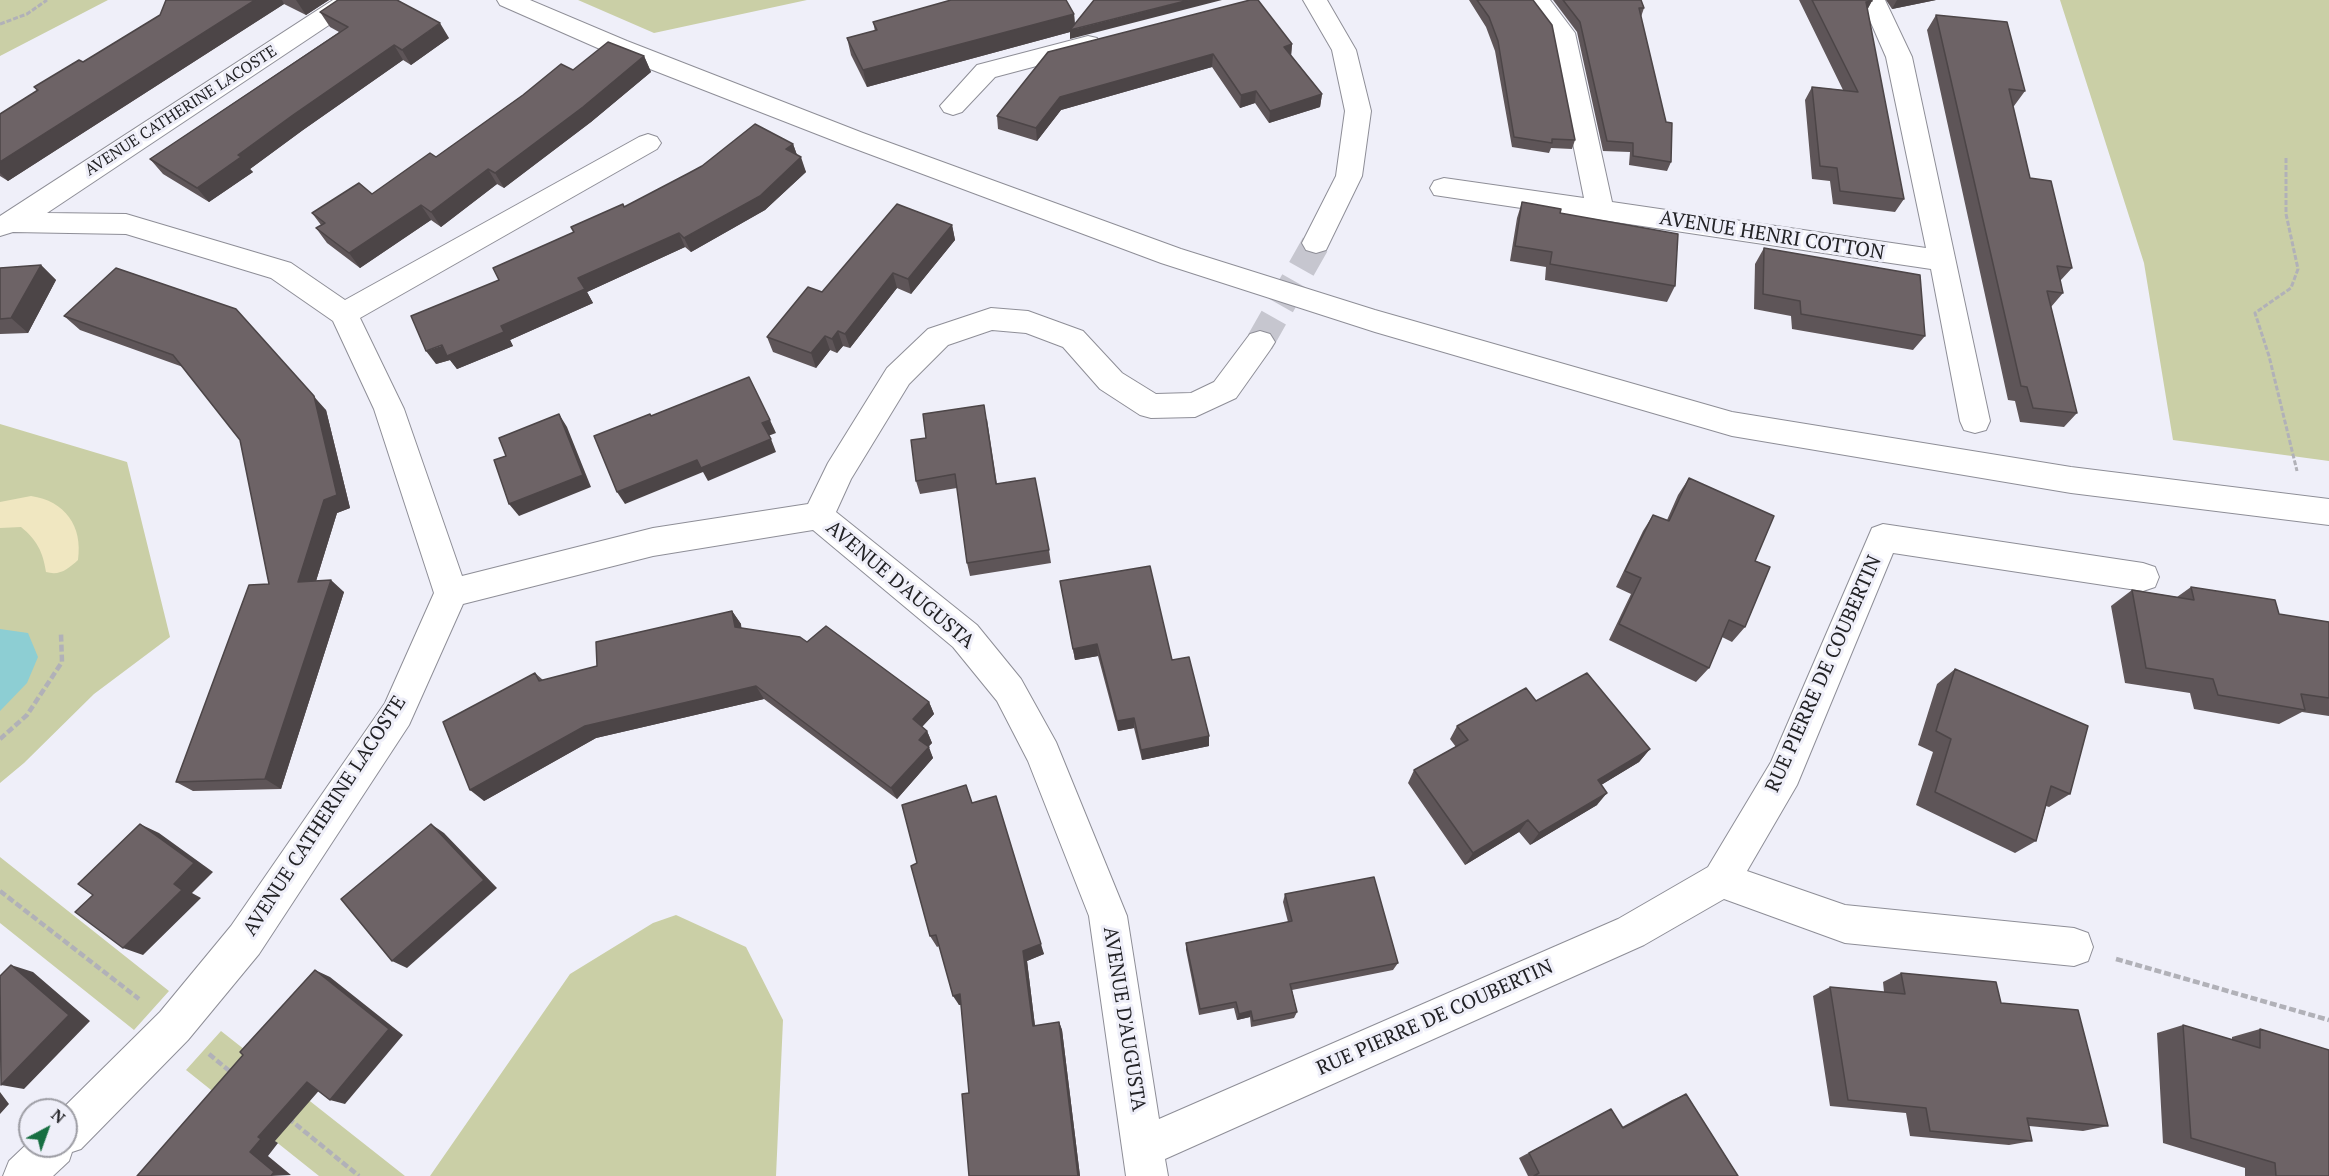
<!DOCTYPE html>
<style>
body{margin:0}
#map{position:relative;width:2329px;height:1176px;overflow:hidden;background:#efeff9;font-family:"PT Serif",serif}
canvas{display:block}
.north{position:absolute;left:18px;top:1098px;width:60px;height:60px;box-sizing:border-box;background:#efeff9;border:2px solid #9d9da4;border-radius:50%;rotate:41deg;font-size:16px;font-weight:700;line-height:24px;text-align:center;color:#222225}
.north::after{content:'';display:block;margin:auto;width:21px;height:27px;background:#176f42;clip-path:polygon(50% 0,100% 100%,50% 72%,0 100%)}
</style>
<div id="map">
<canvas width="2329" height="1176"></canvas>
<div class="north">N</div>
</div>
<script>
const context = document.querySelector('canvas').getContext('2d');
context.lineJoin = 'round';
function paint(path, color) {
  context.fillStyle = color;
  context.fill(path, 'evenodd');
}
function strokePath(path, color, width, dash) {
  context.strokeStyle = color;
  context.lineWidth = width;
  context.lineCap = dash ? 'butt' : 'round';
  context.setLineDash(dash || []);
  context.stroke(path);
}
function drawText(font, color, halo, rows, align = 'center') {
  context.font = font + ' "PT Serif",serif';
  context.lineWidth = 6;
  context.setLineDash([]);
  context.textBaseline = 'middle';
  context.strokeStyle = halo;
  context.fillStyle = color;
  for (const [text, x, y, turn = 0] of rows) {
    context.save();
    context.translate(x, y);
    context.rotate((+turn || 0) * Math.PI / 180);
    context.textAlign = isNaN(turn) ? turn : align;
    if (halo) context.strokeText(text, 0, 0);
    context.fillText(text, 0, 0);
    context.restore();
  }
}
paint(new Path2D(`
 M0 0H108L0 56Z
 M578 0H807L654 33Z
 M2060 0H2329V461L2173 440 2144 263Z
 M0 424 127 462 170 637 94 694 24 763 0 783Z
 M0 857 169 991 134 1030 0 923Z
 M676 915 746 947 783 1020 776 1176H430L570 974 653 923Z
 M221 1031 405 1176H319L186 1070Z`), '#cacfa6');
paint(new Path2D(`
 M31 496C65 501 83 526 78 560 68 569 60 576 46 572 43 552 37 540 21 527L0 528V502Z`), '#f0e7c1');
paint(new Path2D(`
 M0 629 28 633 38 657 27 683 0 711Z`), '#8dced3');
strokePath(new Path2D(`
 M1260 342 1316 243`), '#c6c6cf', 28, [28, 14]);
const minor = new Path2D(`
 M333 0H362L359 5 47 213 126 214 291 263 345 300 639 137 648 134 657 137 661 143 657 149 360 318 404 409 462 576 653 528 808 504 828 463 887 368 928 329 991 308 1028 311 1083 331 1122 373 1156 394 1191 393 1214 382 1250 334 1260 331 1270 334 1275 342 1270 350 1236 398 1195 417 1151 418 1140 415 1100 389 1063 347 1026 333 992 330 948 345 909 384 851 479 836 512 977 625 1021 679 1056 742 1127 916 1159 1119 1618 919 1708 867 1771 762 1872 528 1883 524 2143 563 2155 567 2159 577 2155 587 2143 591 1893 553 1797 785 1747 871 1845 905 2074 928 2088 933 2093 947 2088 961 2074 966 1845 943 1724 899 1644 945 1165 1159 1168 1176H1126L1089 916 1028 761 997 701 953 647 813 530 653 556 463 604 409 725 259 954 188 1040 81 1149 72 1152 69 1161 53 1176H3L9 1161 30 1141V1146H66V1110H61L160 1012 231 926 385 703 434 593 374 409 333 321 271 278 126 234 13 232 0 236V216Z
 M1303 0H1327L1356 50 1371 111 1362 176 1326 250 1316 253 1306 250 1302 243 1336 176 1345 111 1332 50Z
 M1525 0H1550L1575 33 1612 202 1926 248 1886 57 1861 0H1885L1912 57 1990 421 1986 430 1975 433 1964 430 1960 421 1931 269 1434 195 1430 188 1434 181 1444 178 1584 198 1551 34Z
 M1088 36 1097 38 1100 44 1097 50 995 77 962 112 953 115 944 112 940 106 977 65Z`);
const tertiary = new Path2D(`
 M497 0H530L627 41 863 133 1181 249 1375 310 1732 412 2071 467 2329 499V525L2071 493 1732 436 1375 332 1161 263 845 145 609 53 500 5Z`);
strokePath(minor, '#8e8e97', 2);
strokePath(tertiary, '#8e8e97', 2);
strokePath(new Path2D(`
 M0 24 27 14 47 0
 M2286 158V214L2298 269 2291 288 2255 313 2269 356 2297 471`), '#b1b1b8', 3, [5, 2]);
strokePath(new Path2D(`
 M0 739 27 715 62 662 61 634
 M0 891 139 999
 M2116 959 2329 1020
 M209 1054 233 1074
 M288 1118 359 1176`), '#b1b1b8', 4.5, [7, 3]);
paint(minor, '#fff');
paint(tertiary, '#fff');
paint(new Path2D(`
 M166 0H329L306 15 284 4 8 181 0 176V114L37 91 34 87 83 62 160 15Z
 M1469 0H1533L1575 140 1572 149 1551 148 1549 153 1512 147 1495 51 1486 27Z
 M1553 0H1641L1644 8 1641 17 1671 162 1667 171 1629 165 1630 152 1603 151 1577 32Z
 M1799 0H1872L1867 10 1904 199 1895 212 1833 204 1830 181 1812 179 1805 100 1812 87 1843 90Z
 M1886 0H1936L1892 9Z
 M320 12 449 38 411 65 403 60 303 130 250 169 253 172 209 202 163 174 150 159 339 32 330 27Z
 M1074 14 1075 24 1070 39V32L867 87 851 55 847 38 875 31 873 22Z
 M1936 15 2025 91 2014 106H2013L2030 178 2072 268 2060 281 2063 293 2051 307 2077 413 2064 427 2020 422 2015 401 2008 400 1927 30Z
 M1292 44 1291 55 1322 94 1320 107 1269 123 1255 103 1240 108 1212 67 1061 110 1037 141 998 129 997 116 1048 52Z
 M644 56 651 72 591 122 504 188 497 184 441 227 431 220 360 268 327 243 316 228 321 225 312 213 372 194 436 157 523 95 573 70Z
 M793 144 797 155 806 172 765 210 691 252 685 247 587 292 593 303 510 340 513 346 457 369 450 360 436 364 499 280 574 232 571 227Z
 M1522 202 1560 213 1675 286 1667 302 1545 280 1546 267 1510 261 1517 218Z
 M952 225 955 240 911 294 897 288 850 348 843 346 837 353 830 350 816 368 773 352 767 337 822 292Z
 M1764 248 1925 336 1913 350 1792 329 1791 316 1754 309 1755 264Z
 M41 265 56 280 28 333 0 334V268Z
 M64 316 326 410 350 508 337 513 316 581 344 592 281 789 193 791 176 782 269 584 240 440 183 367 80 330Z
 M987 419 997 484 1049 550 1051 563 970 576 967 563 957 488 920 494 916 481 926 438Z
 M1689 478 1755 561 1745 627 1732 642 1722 637 1709 668 1696 682 1609 640 1631 594 1616 587 1643 531 1653 515 1667 520 1678 495Z
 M1060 581 1172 660 1209 746 1142 760 1134 728 1118 731 1098 656 1075 660Z
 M2191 587 2279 614 2329 622V716L2302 712 2279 724 2194 709 2190 693 2125 683 2111 606 2132 590 2177 597Z
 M732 611 741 624V628L807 642 929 702 934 714 922 727 927 731 932 743 928 747 933 758 897 799 764 699 596 738 484 801 535 673 543 680 597 666Z
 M1955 669 2070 794 2049 807 2046 806 2036 841 2015 853 1916 805 1933 752 1918 745 1937 684Z
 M1536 701 1650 749 1639 762 1601 785 1597 805 1530 845 1519 832 1465 865 1408 783 1414 770 1456 747 1450 739 1457 726Z
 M972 803 1044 954 1027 961 1035 1026 1059 1022 1062 1030 1080 1176H969V1093L961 1005H959L939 946 937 947 930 936 917 863Z
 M1285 894 1398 963 1393 970 1292 990 1297 1012 1294 1018 1251 1027 1250 1017 1237 1020 1234 1008 1199 1015 1186 950V943L1288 922 1283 902Z
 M1901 973 2001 1003 2108 1126 2083 1131 2029 1126 2032 1141 2009 1145 1910 1136 1906 1113 1830 1106 1813 996 1830 987 1884 992 1883 982Z
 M2183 1025 2232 1040V1037L2260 1029 2329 1176H2245V1168L2163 1143 2157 1033Z
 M1686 1094 1738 1176H1528L1519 1158 1611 1109 1622 1127 1672 1100Z`), '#5e5558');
paint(new Path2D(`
 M255 0H282L284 4 8 181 0 173V162Z
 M296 0H329L306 15Z
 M1189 0H1222L1070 39V32L867 87 863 70 1074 14 1075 29Z
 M1897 0H1936L1892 9Z
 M1872 1 1865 14 1866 2Z
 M440 23 449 38 411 65 402 50Z
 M1292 44 1291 57 1284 47Z
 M394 45 403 60 303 130 250 169 253 172 209 202 197 188 238 155 293 115Z
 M1213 54 1212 67 1061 110 1037 141 1036 128 1060 97Z
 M644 56 651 72 591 122 504 188 495 173Z
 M1256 91 1255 103 1240 108 1241 95Z
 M1322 94 1320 107 1269 123 1270 111Z
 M793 144 798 158 786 149Z
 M801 157 806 172 765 210 691 252 684 238Z
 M488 169 497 184 441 227 431 212Z
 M421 205 431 220 360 268 349 253Z
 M952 225 955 240 911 294 908 279Z
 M679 233 685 247 587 292 593 303 510 340 513 346 457 369 450 360 436 364 426 351 501 326 578 278Z
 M41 265 56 280 28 333 11 318Z
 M893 273 897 288 850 348 845 334Z
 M236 309 326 410 350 508 337 513 312 594 298 582Z
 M838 331 843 346 837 353 832 339Z
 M825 336 830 350 816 368 811 353Z
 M559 414 567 427 591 487 519 516 509 504Z
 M770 420 776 433 768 436 762 423Z
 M771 439 776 452 708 481 703 472 625 504 617 492 697 460Z
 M331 580 344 592 281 789 265 779Z
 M732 611 741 624 743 640 735 627Z
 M1097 644 1098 656 1075 660 1073 649Z
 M756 686 764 699 596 738 484 801 470 790 585 726Z
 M929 702 934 714 918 731 913 719Z
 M1134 718V728L1118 731 1117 721Z
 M927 731 932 743 924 751 919 740Z
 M1209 736V746L1142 760 1141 750Z
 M929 747 933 758 897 799 891 788Z
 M1650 749 1639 762 1588 793 1598 780Z
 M1607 793 1597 805 1530 845 1539 833Z
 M996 796 1044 954 1027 961 1036 1034 1033 1026 1023 951Z
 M1528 820 1519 832 1465 865 1473 853Z
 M140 824 159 833 213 872 192 893 201 898 143 955 123 948 174 884Z
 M431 824 444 833 497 888 407 968 392 961Z
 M11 965 33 972 90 1021 24 1089 1 1085Z
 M315 970 330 977 403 1035 345 1104 330 1100Z
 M960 994 966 1003 959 1005 953 996Z
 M1251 1011 1250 1017 1237 1020 1239 1014Z
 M1059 1022 1062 1030 1080 1176H1078Z
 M307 1082 323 1086 275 1141 278 1143 268 1156 291 1175 271 1176 250 1152 258 1137Z
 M0 1092 9 1104 0 1114Z`), '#4c4547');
const building = new Path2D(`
 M166 0H255L0 162V114L38 90 34 87 79 60 83 62 160 15Z
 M338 0H397L440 23 402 50 394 45 293 115 238 155 241 157 197 188 150 159 348 27 320 12Z
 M951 0H1066L1074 14 863 70 847 38 877 30 873 22Z
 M1094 0H1189L1070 30Z
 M1250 0H1258L1292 44 1284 47 1322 94 1270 111 1256 91 1241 95 1213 54 1060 97 1036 128 997 116 1048 52Z
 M1477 0H1533L1552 25 1575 140 1552 139V143L1514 137 1498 41 1489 17Z
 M1563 0H1641L1644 8H1639L1666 122 1672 123 1671 162 1633 156V143L1607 141 1580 22Z
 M1812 0H1872V1L1866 2 1904 199 1840 191 1837 168 1820 166 1812 87 1858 92Z
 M1936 15 2007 22 2025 91 2009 89 2030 178 2051 181 2072 268 2057 266 2063 293 2047 291 2077 413 2033 408 2027 387 2021 386Z
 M608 42 644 56 583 107 495 173 488 169 431 212 421 205 349 253 316 228 325 223 312 213 359 183 372 194 430 153 436 157 523 95 561 64 573 70Z
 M755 124 793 144 786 149 801 157 760 196 684 238 679 233 578 278 585 289 501 326 504 332 447 356 442 345 426 351 411 316 499 280 493 268 574 232 571 227 623 204 624 207 689 173 702 166Z
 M1522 202 1561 209 1560 213 1678 234 1675 286 1550 264 1552 252 1515 246Z
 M897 204 952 225 908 279 893 273 845 334 838 331 832 339 825 336 811 353 767 337 808 287 822 292Z
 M1764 248 1920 275 1925 336 1801 314 1800 301 1763 294Z
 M41 265 11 318 0 319V268Z
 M116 268 236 309 314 396 337 495 324 500 298 582 331 580 265 779 176 782 249 585 269 584 240 440 173 355 64 316Z
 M749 377 770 420 762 423 771 439 701 468 697 460 617 492 594 436 650 414 651 416Z
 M984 405 996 484 1035 478 1049 550 967 563 955 474 916 481 911 440 926 438 923 414Z
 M559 414 583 475 509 504 494 460 506 456 499 438Z
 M1689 478 1774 516 1755 561 1770 567 1745 627 1729 620 1709 668 1619 624 1641 578 1625 571 1653 515 1669 521Z
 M1150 566 1172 660 1189 657 1209 736 1141 750 1134 718 1117 721 1097 644 1073 649 1060 581Z
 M2191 587 2275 600 2279 614 2329 622V698L2301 694 2305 710 2218 695 2213 679 2146 668 2132 590 2194 600Z
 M732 611 735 627 800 637 807 642 826 626 929 702 913 719 927 731 919 740 929 747 891 788 756 686 585 726 470 790 443 722 535 673 539 681 597 666 596 642Z
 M1955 669 2088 726 2070 794 2051 786 2036 841 1935 792 1951 739 1936 731Z
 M1587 673 1650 749 1598 780 1607 793 1539 833 1528 820 1473 853 1414 770 1468 740 1457 726 1526 688 1536 701Z
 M966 785 972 803 996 796 1041 944 1023 951 1033 1026 1059 1022 1078 1176H969L962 1094 969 1093 960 994 953 996 936 935 930 936 911 866 917 863 902 805Z
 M140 824 194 863 174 884 182 890 123 948 75 912 93 895 78 884Z
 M431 824 484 880 392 961 341 899Z
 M1374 877 1398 963 1290 984 1297 1012 1253 1021 1251 1011 1239 1014 1236 1002 1200 1009 1186 943 1292 921 1285 894Z
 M11 965 69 1015 1 1085 0 976Z
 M315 970 389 1029 330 1100 307 1082 258 1137 261 1139 250 1152 274 1172 271 1176H137L243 1055 240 1052Z
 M1901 973 1996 982 2001 1003 2078 1010 2108 1126 2027 1118 2032 1141 1930 1131 1926 1108 1848 1100 1830 987 1905 994Z
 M2183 1025 2260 1048V1029L2329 1050V1176H2276L2275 1163 2191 1138Z
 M1686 1094 1738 1176H1534L1539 1173 1529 1153 1611 1109 1623 1128Z`);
paint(building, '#6d6366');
strokePath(building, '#4c4547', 1.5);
drawText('16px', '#222225', '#efeff9', [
 ["AVENUE CATHERINE LACOSTE",181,111,-33]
]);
drawText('20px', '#222225', '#efeff9', [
 ["AVENUE HENRI COTTON",1772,236,9],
 ["AVENUE D'AUGUSTA",900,585,40],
 ["RUE PIERRE DE COUBERTIN",1824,674,-66],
 ["AVENUE CATHERINE LACOSTE",325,816,-57],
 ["RUE PIERRE DE COUBERTIN",1435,1018,-24],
 ["AVENUE D'AUGUSTA",1124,1019,81]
]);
</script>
